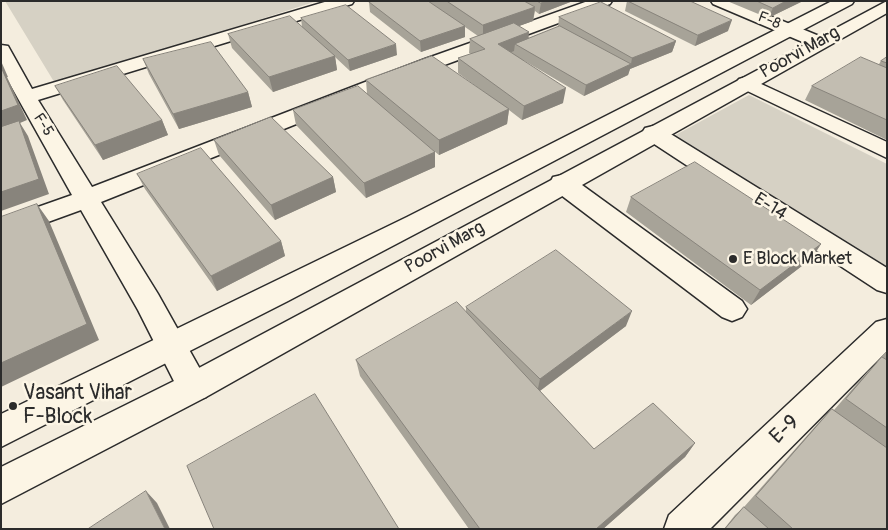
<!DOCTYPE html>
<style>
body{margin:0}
#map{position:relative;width:888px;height:530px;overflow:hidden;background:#f4edde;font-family:Pangolin,sans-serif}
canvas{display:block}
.frame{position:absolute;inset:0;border:2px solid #2b2b2b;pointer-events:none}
</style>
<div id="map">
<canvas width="888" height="530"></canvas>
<div class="frame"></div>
</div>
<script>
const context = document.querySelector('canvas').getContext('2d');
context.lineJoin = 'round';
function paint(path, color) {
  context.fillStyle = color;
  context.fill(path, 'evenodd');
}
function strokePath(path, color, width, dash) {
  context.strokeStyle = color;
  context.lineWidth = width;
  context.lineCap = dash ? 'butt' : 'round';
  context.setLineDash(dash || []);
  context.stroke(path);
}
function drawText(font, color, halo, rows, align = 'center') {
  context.font = font + ' Pangolin,sans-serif';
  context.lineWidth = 5;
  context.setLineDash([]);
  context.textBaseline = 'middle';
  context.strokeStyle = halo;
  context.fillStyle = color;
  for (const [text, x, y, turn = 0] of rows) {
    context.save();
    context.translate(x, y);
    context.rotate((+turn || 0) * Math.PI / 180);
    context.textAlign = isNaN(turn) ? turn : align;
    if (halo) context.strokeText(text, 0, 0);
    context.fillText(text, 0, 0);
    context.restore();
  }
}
paint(new Path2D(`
 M5 1H317L56 85Z
 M749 95 887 164V276L672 137Z`), '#d6d1c4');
const minor = new Path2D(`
 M328 1H354L352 4 38 100 92 187 425 59 588 1H612L610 4 439 67 101 202 158 294 210 387 206 397 194 401 182 397 138 310 81 210 1 239V220L72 195 1 68V45L8 46 32 89Z
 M711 1H734L824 38 827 42 824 46H812L713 4Z
 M746 77 887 142V158L739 87 736 83 739 79Z
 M653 126 661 128 887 268V293L877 290 645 138 642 133 645 128Z
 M562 175 571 177 742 301 747 309 742 317 732 321 722 317 553 189 550 183 553 177Z
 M887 319V351L710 529H664L669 515 876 322Z`);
const major = new Path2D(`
 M832 1H854L852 4 288 301 1 447V414L407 217Z
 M887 1V13L206 397 1 504V467L182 377Z`);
strokePath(minor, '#2b2b2b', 3);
strokePath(major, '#2b2b2b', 3);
paint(minor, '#fcf5e5');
paint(major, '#fcf5e5');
paint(new Path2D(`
 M371 1H573L539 14 535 11 533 21 519 26 529 38 558 27 559 17 676 41 672 52 630 69 628 75 584 96 523 60 563 103 522 120 509 110 507 124 439 155 423 142 435 152V167L366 198 296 125 293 110 367 94 366 80 488 95 458 73V58L471 54 469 53 470 39 478 36 465 27V37L421 52 370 12 369 2Z
 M627 1H690L728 31 695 46 625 11Z
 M727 1H802L801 2 768 18Z
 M301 18 397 55 350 71 335 57 337 70 273 92 232 48 228 34 302 27Z
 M887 57V140L805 100 812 86 879 64 881 61Z
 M143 59 248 92 252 107 179 129 149 74Z
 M55 86 162 120 168 135 103 160 63 100Z
 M214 140 333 177 336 192 275 220 219 155Z
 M137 174 281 241 285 256 217 291 145 189Z
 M631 197 821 244 811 259 751 305 626 212Z
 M466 307 626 326 540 391 594 449 695 443 685 457 603 529H469L360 376 356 360 466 312Z
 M887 351V529H724L735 515 744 507 819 422 832 409 834 410 868 371 878 362 877 361Z`), '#a7a398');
paint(new Path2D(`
 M546 1H573L539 14 541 3Z
 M786 1H802L801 2 768 18 773 8Z
 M535 7 533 21 483 39V25Z
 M732 20 728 31 695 46 698 35Z
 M465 26V37L421 52 420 41Z
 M529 32 528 46 515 44 514 51 497 58 498 44Z
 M676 41 672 52 630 69 628 75 584 96 586 85 631 64 632 58Z
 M396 44 397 55 350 71 348 60Z
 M335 56 337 70 273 92 269 77Z
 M1 61 8 77H7L27 120 20 123 28 136 49 194 1 211Z
 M566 88 563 103 522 120 524 106Z
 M248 92 252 107 179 129 173 114Z
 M509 109 507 124 439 155V140Z
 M162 120 168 135 103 160 95 145Z
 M435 152V167L366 198 364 183Z
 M333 177 336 192 275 220 271 205Z
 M37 204 49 221 99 340 1 387V363Z
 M281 241 285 256 217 291 211 276Z
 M821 244 811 259 751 305 760 290Z
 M632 311 626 326 537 393 540 379Z
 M695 443 685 457 603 529H596Z
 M146 491 157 503 170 529H165Z`), '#88847c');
const building = new Path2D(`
 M371 1H428L465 26 420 41 369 2Z
 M447 1H524L535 7 483 25Z
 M537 1H546L541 3Z
 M628 1H690L732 20 698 35Z
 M757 1H786L773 8Z
 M601 2 676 41 632 58 559 17Z
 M346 5 396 44 348 60 301 18Z
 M290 16 335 56 269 77 228 34Z
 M514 23 529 32 498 44 566 88 524 106 458 58 485 49 470 39Z
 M560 26 631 64 586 85 515 44Z
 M211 42 248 92 173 114 143 59Z
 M432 56 509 109 439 140 366 80Z
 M861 57 887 68V120L812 86Z
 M887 57V63L881 61Z
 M117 66 162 120 95 145 55 86Z
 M1 67 18 105 1 111Z
 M358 86 435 152 364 183 293 110Z
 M271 117 333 177 271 205 214 140Z
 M19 121 39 179 1 192V127Z
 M201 148 281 241 211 276 137 174Z
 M695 162 821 244 760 290 631 197Z
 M37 204 87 324 1 363V217Z
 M556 250 632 311 540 379 466 307Z
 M457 302 594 449 653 403 695 443 596 529H480L356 360Z
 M882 357 887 360V428L846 399Z
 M315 394 399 529H214L187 466Z
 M832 409 887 448V529H793L756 496Z
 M146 491 165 529H88Z
 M744 507 769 529H725Z`);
paint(building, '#c2bdb1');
strokePath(building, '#88847c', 1);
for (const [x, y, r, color] of [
 [733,259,5,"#2b2b2b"],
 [13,406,5,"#2b2b2b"]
]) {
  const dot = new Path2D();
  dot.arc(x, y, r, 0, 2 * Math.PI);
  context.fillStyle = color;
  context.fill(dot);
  strokePath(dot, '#fcf5e5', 2);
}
drawText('15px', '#2b2b2b', '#fcf5e5', [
 ["F-8",769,21,22],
 ["F-5",43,125,58]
]);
drawText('18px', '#2b2b2b', '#fcf5e5', [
 ["Poorvi Marg",800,53,-29],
 ["E-14",770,207,32],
 ["Poorvi Marg",445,248,-29]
]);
drawText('18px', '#2b2b2b', '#fcf5e5', [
 ["E Block Market",743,259]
], 'left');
drawText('21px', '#2b2b2b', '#fcf5e5', [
 ["Vasant Vihar",23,394],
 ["F-Block",23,418]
], 'left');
drawText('21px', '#2b2b2b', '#fcf5e5', [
 ["E-9",785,430,-44]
]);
</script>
